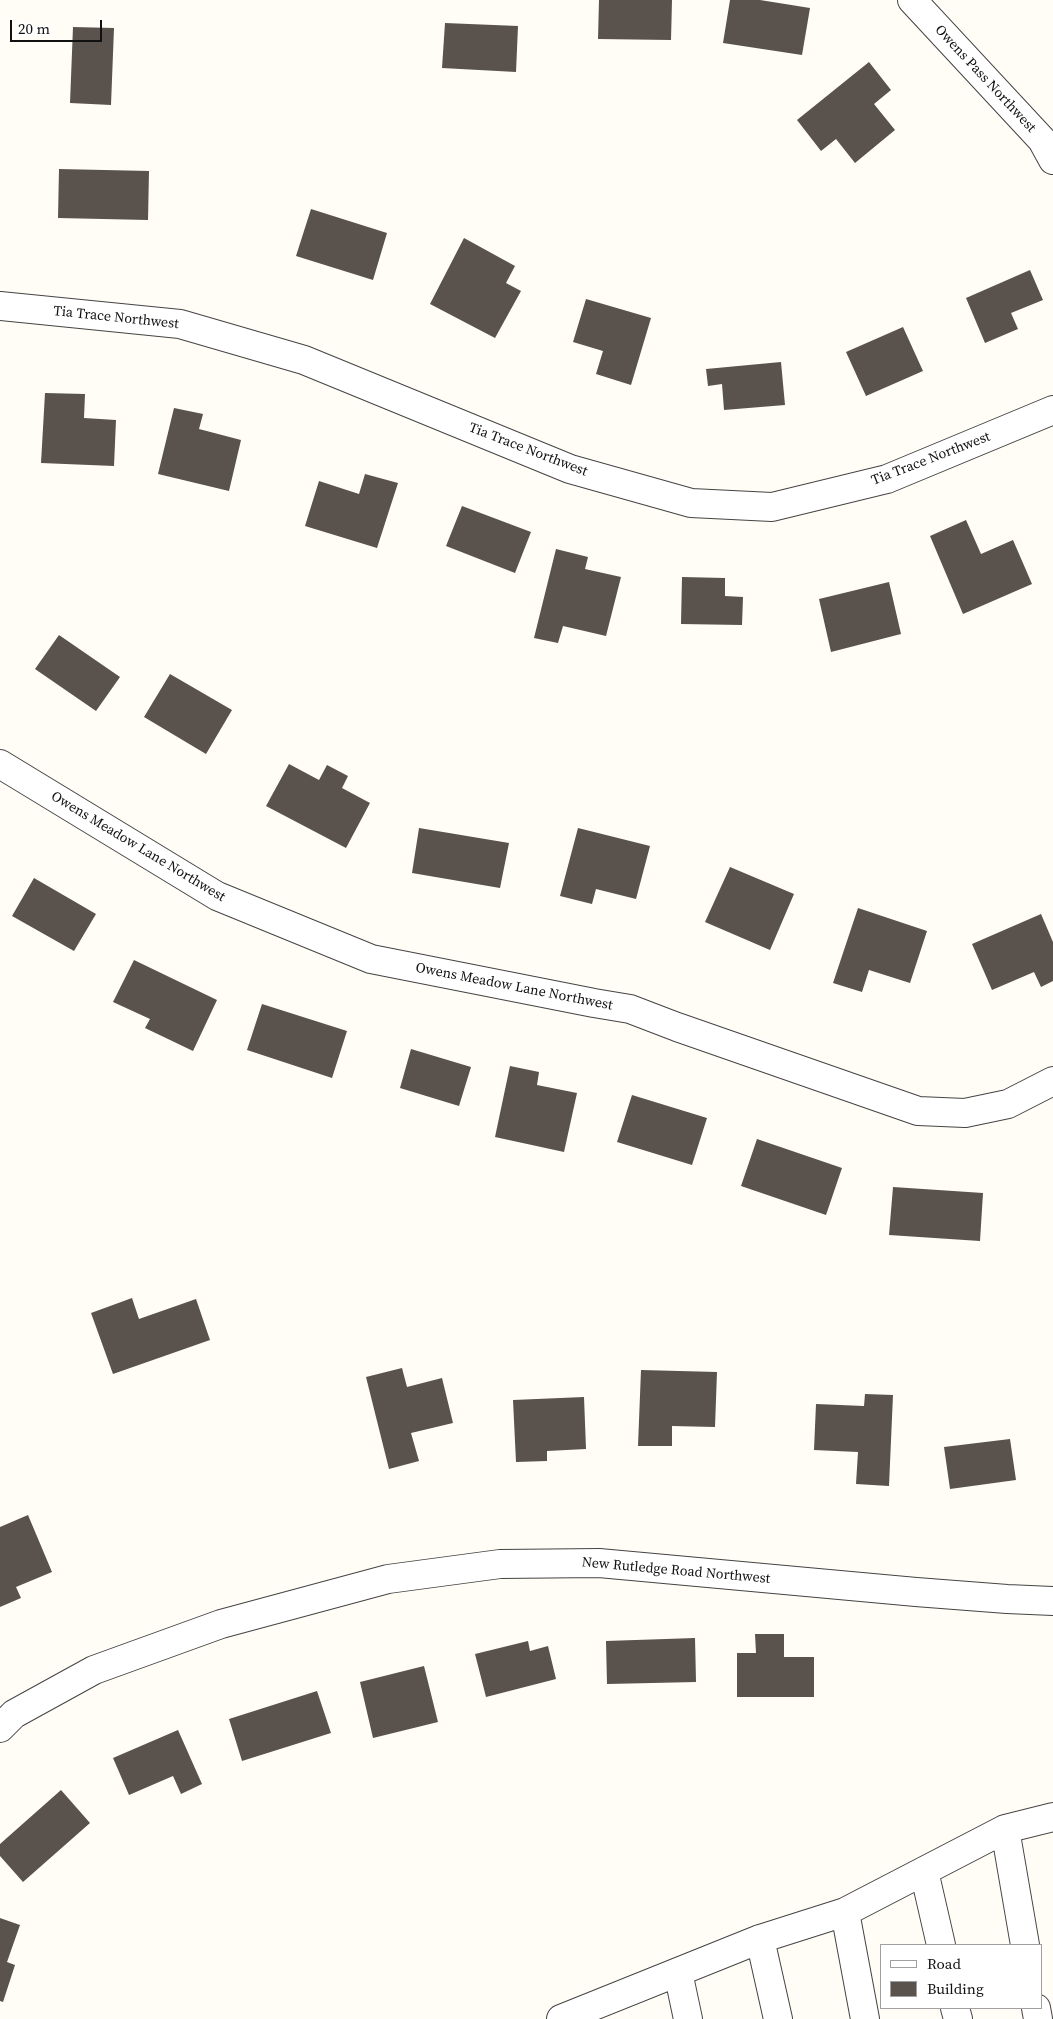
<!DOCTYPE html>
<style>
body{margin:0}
#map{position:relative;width:1053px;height:2019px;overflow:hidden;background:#fffdf5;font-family:"Source Serif 4",serif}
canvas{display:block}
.legend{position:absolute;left:880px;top:1944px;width:162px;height:65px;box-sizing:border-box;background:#fff;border:1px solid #a0a0a0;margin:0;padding:6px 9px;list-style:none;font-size:15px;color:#111}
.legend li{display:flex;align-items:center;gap:10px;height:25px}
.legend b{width:25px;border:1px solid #a0a0a0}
.scale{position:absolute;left:10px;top:20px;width:92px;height:22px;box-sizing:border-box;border:2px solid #111;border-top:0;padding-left:6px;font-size:15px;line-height:18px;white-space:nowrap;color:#111;-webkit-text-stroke:4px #fff;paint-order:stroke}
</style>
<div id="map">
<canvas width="1053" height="2019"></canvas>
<ul class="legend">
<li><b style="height:6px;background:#fff"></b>Road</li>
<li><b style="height:14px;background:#5a524d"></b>Building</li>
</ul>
<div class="scale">20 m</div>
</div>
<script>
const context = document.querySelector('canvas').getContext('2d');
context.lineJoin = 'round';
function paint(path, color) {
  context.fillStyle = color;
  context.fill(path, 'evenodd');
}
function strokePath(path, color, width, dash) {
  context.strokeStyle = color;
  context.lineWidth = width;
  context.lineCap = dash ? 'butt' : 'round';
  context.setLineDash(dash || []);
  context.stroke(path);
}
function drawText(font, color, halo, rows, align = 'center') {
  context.font = font + ' "Source Serif 4",serif';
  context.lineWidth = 5;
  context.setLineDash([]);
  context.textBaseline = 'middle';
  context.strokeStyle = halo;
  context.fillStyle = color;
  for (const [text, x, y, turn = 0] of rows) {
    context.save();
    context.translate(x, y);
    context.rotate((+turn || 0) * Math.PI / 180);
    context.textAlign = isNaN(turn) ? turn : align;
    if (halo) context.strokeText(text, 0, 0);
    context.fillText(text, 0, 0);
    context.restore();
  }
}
paint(new Path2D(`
 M599 0H672L671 40 598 39Z
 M730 0H760L810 8 802 55 723 43Z
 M445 23 518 26 516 72 442 68Z
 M73 27 114 28 111 105 70 103Z
 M869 62 891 90 874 104 895 130 855 163 836 139 821 151 797 120Z
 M59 169 149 171 148 220 58 218Z
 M311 209 387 233 373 280 296 256Z
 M464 238 515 266 506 283 521 291 495 338 430 304Z
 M1030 270 1043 300 1011 313 1018 329 985 343 966 298Z
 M586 299 651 318 631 385 596 374 603 351 573 342Z
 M903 327 923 371 866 396 846 352Z
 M781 362 785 405 724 410 722 384 708 386 706 369Z
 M45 393 85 394 84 418 116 420 114 466 41 463Z
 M174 408 203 414 199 429 241 440 229 491 158 474Z
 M365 474 398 483 377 548 305 526 319 481 359 494Z
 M462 506 531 532 515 573 446 546Z
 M966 520 981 554 1013 540 1032 584 963 614 930 536Z
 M556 549 588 557 585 569 621 577 606 636 563 626 558 643 534 638Z
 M682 577 725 578V596L743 597 742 625 681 624Z
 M889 582 901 634 831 652 819 599Z
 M59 635 120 677 96 711 35 669Z
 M170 674 232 710 206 754 144 717Z
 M289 764 319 780 327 765 348 776 342 788 370 803 346 848 266 806Z
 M419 828 509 843 500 888 412 873Z
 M578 828 650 846 636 899 596 889 592 904 560 896Z
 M730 867 794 894 770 950 705 922Z
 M34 878 96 914 74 951 12 916Z
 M858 908 927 931 910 983 869 970 862 992 833 983Z
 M1041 914 1053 942V981L1041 987 1034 972 992 990 972 944Z
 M134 960 217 1000 193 1051 145 1028 150 1019 113 1002Z
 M262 1004 347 1031 332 1078 247 1050Z
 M411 1049 471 1067 459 1106 400 1088Z
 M510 1066 539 1072 537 1085 577 1093 564 1152 495 1137Z
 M632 1095 707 1118 692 1165 617 1142Z
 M757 1139 842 1168 826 1215 741 1186Z
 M893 1187 983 1193 980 1241 889 1235Z
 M132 1298 139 1319 196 1299 210 1340 113 1374 91 1313Z
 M402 1368 407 1387 442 1378 453 1423 411 1433 419 1461 389 1469 366 1377Z
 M641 1370 717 1372 715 1427 672 1426V1446H638Z
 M865 1394 893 1395 889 1486 856 1484 858 1452 814 1450 816 1404 864 1406Z
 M584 1397 586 1449 547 1451V1461L516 1462 513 1400Z
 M1010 1439 1016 1480 950 1489 944 1447Z
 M28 1515 52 1572 16 1587 21 1598 0 1607V1527Z
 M755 1634H784V1657H814V1697H737V1653H756Z
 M695 1638 696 1682 607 1684 606 1641Z
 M528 1641 530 1651 548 1646 556 1679 486 1697 475 1654Z
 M424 1666 438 1722 373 1738 360 1682Z
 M317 1691 331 1733 242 1761 229 1719Z
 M178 1730 202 1784 181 1794 173 1776 129 1795 113 1758Z
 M61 1790 90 1823 23 1882 0 1856V1844Z
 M0 1918 20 1925 7 1962 15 1965 3 2002 0 2001Z`), '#5a524d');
const minor = new Path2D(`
 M912 0 1042 140 1053 160
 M0 306 180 324 304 360 570 469 691 503 772 507 887 479 1053 410
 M0 764 217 896 371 959 594 1003 630 1009 677 1027 918 1111 965 1113 1008 1104 1053 1081
 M0 1728 14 1714 94 1670 221 1624 388 1579 500 1564 599 1563 916 1592 1007 1599 1053 1601
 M1005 1829 1025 1945
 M924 1871 941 1945
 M845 1912 865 2019
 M760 1939 778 2019
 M678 1972 688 2019
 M955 2008 958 2019
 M1036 2008 1038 2019
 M561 2019 760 1939 845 1912 1005 1829 1053 1817`);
strokePath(minor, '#444', 30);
strokePath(minor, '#fff', 28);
drawText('14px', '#111', '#fff', [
 ["Owens Pass Northwest",985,79,47],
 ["Tia Trace Northwest",116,318,6],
 ["Tia Trace Northwest",528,450,21],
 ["Tia Trace Northwest",931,459,-21],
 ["Owens Meadow Lane Northwest",138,847,31],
 ["Owens Meadow Lane Northwest",514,987,11],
 ["New Rutledge Road Northwest",676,1571,5]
]);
</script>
